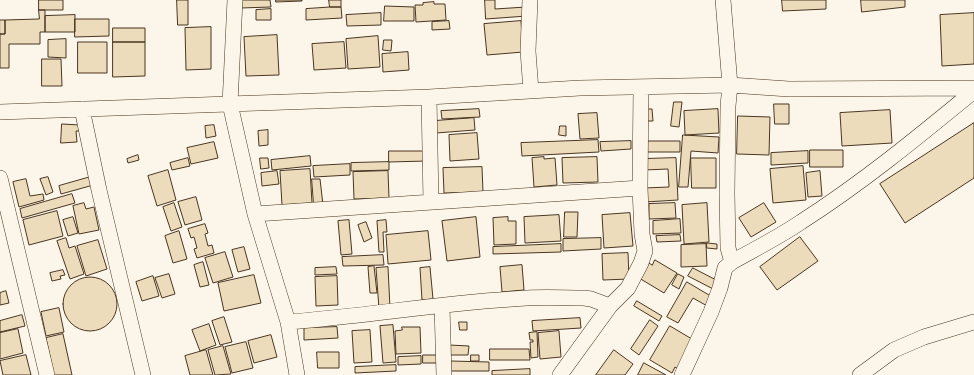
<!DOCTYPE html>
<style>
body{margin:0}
canvas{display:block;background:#fbf6e9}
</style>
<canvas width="974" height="375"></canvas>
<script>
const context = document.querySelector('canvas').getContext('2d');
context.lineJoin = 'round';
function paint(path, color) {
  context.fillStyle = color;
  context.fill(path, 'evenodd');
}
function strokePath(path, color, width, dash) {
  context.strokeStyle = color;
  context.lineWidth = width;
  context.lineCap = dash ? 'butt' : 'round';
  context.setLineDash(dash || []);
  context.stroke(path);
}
const building = new Path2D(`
 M39 0H63V10H39Z
 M177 0H188V25H178Z
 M241 0H270L271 7 241 8Z
 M276 0H302V1L276 2Z
 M329 0H341V7H330Z
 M485 0H495V9L526 7 527 16 486 19Z
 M782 0H826V9L783 11Z
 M861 0H905V7L862 12Z
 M434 2V4H445L446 20 416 22 415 5H423V3Z
 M385 6 414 7V21H384Z
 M330 7H341L342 18 306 20V9Z
 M271 9V20H256V10Z
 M39 10H45V32H40V44H9V68H0V34H5V20L39 19Z
 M381 13V25L347 26 346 15Z
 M974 13V64L942 66 940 15Z
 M75 15V32H45V16Z
 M75 19H109V36L75 37Z
 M0 20H5V34H0Z
 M449 21 450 29 432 30V22Z
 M521 21 523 52 487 55 484 24Z
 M211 27V69L186 70 185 28Z
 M113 28H145V42H113Z
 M277 35 279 75 246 76 244 37Z
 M378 36 380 67 348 69 346 39Z
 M66 39V58L48 57V40Z
 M384 40H392L391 51 383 50Z
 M78 42H107V73H78Z
 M113 42H145V76L113 77Z
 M344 42 346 68 314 70 312 44Z
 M408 52 409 70 383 72 382 54Z
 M42 59H61L62 86H42Z
 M674 102H682L679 127 671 126Z
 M774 104H789V124H775Z
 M479 109 480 117 442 119 441 111Z
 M646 109H652L653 121H647Z
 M718 109 719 133 685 135 684 111Z
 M890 110 892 143 842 146 840 113Z
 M597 113 599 138 580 139 578 114Z
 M738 116 770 117 769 155 737 154Z
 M474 118 475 130 436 133 435 121Z
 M974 123V178L905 223 880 184Z
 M62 124 80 125 81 131H76L77 142 61 143Z
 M214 125 216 136 206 138 205 126Z
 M560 126H566V136L559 135Z
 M268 130V145L259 146 258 131Z
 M477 133 479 159 450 161 449 135Z
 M683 135 719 137 718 153 691 151 688 187H679Z
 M598 140 599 152 522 156 521 143Z
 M631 141V149L601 151 600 142Z
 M646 141H680V152H646Z
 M214 142 218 158 191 164 187 148Z
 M810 150H843V167H810Z
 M389 151H426L427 161 389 162Z
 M808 151V163L771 165V153Z
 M138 155 139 160 128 163 127 159Z
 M310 156 311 166 272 170 271 160Z
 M544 157V159L555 158 557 185 534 187 532 158Z
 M597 157 598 182 563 183 562 158Z
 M188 158 190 166 172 170 170 163Z
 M260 158H268L269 168 261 169Z
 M676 158 678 200 645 202 644 188 669 187 668 169 644 170 643 159Z
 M691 158H716V188H692Z
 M389 162V170L351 171V163Z
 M350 164V175L314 177 313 166Z
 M803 166 806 200 773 203 770 169Z
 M482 167 483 192 444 193 443 168Z
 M310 169 312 203 282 205 280 171Z
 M168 170 176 200 157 206 148 176Z
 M277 171 279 184 262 186 261 173Z
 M388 171 389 198 354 199 353 172Z
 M820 171 822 196 808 197 806 173Z
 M94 176 97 184 61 194 59 186Z
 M48 177 53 192 46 195 40 179Z
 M26 179 30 196 43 194 44 200 19 207 13 182Z
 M312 179H320L323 205H314Z
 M72 194 75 203 22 218 20 209Z
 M196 197 202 220 185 225 178 202Z
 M84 203 86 209 94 207 99 230 79 234 73 206Z
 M174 203 182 227 171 231 163 207Z
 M675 203 676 218 649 219V204Z
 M707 203 709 242 684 244 682 205Z
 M764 203 776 222 751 237 739 218Z
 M57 211 63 236 29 245 23 220Z
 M565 212H578L577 237H564Z
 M630 213 633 246 604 248 602 215Z
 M559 215 561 241 525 243 524 217Z
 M73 217 78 233 68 236 63 220Z
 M476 217 480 257 447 261 442 221Z
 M508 217V221H516V244L494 245 493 218Z
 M680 219 681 233 653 234V221Z
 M349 220 352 254 341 255 338 221Z
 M386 220 387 232H383L384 252H379L377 221Z
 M366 222 372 238 364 242 358 225Z
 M205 224 208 233 205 234 208 246 212 245 214 253 197 258 194 249 197 248 194 237 191 238 188 229Z
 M179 231 187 259 173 263 165 236Z
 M428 231 431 260 388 264 386 235Z
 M680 235 681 241 657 242 656 236Z
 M800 237 818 261 777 290 760 267Z
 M66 238 69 248 75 246 84 274 70 279 57 241Z
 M601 238V249L563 251V239Z
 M98 240 107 269 86 276 77 246Z
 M707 243 717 244V249L707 248Z
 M561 244V252L493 254V247Z
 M706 244 707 266 681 267V245Z
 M244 247 250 269 238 272 232 250Z
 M225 252 233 277 213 283 205 258Z
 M628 253 629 279 603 280 602 254Z
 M383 255 384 265 343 266 342 257Z
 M655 260 677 273 664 293 639 278 649 263 652 265Z
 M203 262 209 285 200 287 194 265Z
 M522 265 524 290 502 292 500 267Z
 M374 266 377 293H370L368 267Z
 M336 267 337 274 315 275V268Z
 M388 267 390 308 379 309 376 268Z
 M430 267 433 299 422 300 420 268Z
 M693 268 720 282 715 290 688 276Z
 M63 270 65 275 60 276 61 279 52 281 50 273Z
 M169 274 175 294 162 298 155 278Z
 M678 274 684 277 679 289 672 285Z
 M254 275 261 303 224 311 218 283Z
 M153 276 159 296 142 301 136 282Z
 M337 276 338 305 316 306 315 277Z
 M63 304a27 27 0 1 1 54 0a27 27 0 1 1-54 0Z
 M687 282 714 298 709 307 693 298 678 323 667 317Z
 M6 291 9 303 0 305V293Z
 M637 301 662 316 659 321 634 306Z
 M59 308 64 332 46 336 41 312Z
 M22 315 25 326 0 332V321Z
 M224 317 232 342 220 345 212 321Z
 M580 318 581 328 533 331 532 321Z
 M650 320 658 326 639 355 631 349Z
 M459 322H467V330H460Z
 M209 324 216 345 200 351 192 330Z
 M393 325 396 362 383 363 380 326Z
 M670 326 697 342 680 370 675 367 672 373 650 360Z
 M337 327 338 338 304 340V328Z
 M402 327H420L421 353 396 354 395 331 402 330Z
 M18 329 23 353 0 359V333Z
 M370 330 372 362 354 363 352 331Z
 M559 331 561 357 540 359 538 333Z
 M537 332 538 357 531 358 530 342H533V340H530L529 333Z
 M63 334 72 375H54L46 338Z
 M271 335 277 357 254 363 248 341Z
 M246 342 253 368 232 373 225 347Z
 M449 345 469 346 468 355H449Z
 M223 346 231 374 215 375 208 350Z
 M490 349H529L530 360H490Z
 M206 350 213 375H190L185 356Z
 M614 350 633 364 625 375H596Z
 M317 352H339V368H318Z
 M26 355 31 375H3L0 361Z
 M423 355H437V363H423Z
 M471 355H479V361H471Z
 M421 356V364L398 365V357Z
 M451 361 489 362V371H451Z
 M644 363 666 375H638Z
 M396 365V371L355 373V367Z
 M530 369V375H492V371Z`);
paint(building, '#ecdcbc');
strokePath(building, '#4a3520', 1);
const minor = new Path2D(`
 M235 0 230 104 255 214 288 322 297 375
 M530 0 528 51 531 91
 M429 97 431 202
 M82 109 99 190 143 375
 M0 112 429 97 580 88 730 85 789 89 974 88
 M0 178 47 375
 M255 214 640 188
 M732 262C755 249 779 237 801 222 862 183 918 137 974 91
 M442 306 444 375
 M288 322C368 316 447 302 527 298 546 297 565 298 584 298L591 299 610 306 628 288 641 263 645 251 642 234 640 188 641 88
 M560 375 610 306
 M682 375 711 312 720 288 725 268 732 262 728 248 727 194 728 106 730 85 723 0
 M860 375 894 350 924 337 974 322`);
strokePath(minor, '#4a3520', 16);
strokePath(minor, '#fbf6e9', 15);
</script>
